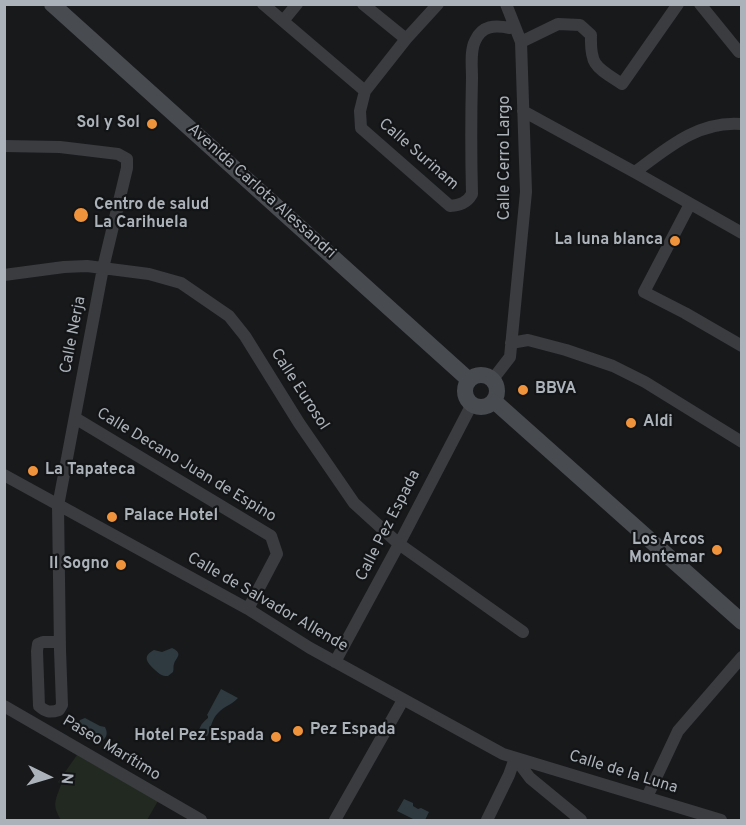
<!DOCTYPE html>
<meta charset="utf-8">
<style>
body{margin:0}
#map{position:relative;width:746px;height:825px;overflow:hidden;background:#18191b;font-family:Overpass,sans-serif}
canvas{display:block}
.frame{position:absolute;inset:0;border:6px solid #abb2ba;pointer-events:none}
.north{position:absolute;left:18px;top:747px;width:60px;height:60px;-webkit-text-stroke:4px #131416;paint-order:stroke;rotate:95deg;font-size:16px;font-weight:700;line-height:24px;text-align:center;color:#abb2ba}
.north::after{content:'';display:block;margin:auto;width:21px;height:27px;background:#abb2ba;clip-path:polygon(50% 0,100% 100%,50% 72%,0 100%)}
</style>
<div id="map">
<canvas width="746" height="825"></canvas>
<div class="frame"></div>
<div class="north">N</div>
</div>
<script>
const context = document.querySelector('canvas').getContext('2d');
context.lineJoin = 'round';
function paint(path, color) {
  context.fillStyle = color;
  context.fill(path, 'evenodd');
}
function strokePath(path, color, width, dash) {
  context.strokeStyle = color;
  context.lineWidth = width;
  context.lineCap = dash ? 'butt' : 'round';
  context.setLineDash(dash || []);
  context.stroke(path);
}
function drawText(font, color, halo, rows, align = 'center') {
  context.font = font + ' Overpass,sans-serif';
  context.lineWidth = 4.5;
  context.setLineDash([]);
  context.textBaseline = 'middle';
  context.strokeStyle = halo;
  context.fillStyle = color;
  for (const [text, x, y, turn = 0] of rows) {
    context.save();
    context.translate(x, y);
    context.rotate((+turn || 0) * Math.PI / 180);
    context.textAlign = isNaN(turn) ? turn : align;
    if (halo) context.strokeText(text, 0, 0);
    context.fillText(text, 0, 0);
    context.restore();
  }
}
paint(new Path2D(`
 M77 755 158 801 147 820H61C52 805 55 801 61 785L58 782Z`), '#212920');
paint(new Path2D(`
 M172 648C184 654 176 657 174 664 173 666 174 669 173 672L168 676C161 676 160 674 155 670 148 663 141 657 154 650L162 652Z
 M221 689 238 698C232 705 224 706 218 713 212 719 211 727 208 735L206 737 197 738C199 729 200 724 208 718V716L207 715Z
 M85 718 100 726 105 727C108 733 107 737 102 741L96 742V739L90 738 81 731 78 726 80 720Z
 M404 799 413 803V806L418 809 421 808 429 812 425 820H415L397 811Z`), '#2e3a3f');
strokePath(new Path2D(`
 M263 4 365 91
 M363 4 406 39
 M438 4 406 39 365 91 360 111 361 128 450 206C460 205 467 203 472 194 471 155 471 117 472 78 472 66 470 51 475 41 482 25 495 25 510 28L514 24
 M700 4 739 52
 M283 21 297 4
 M521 42 558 24 580 25 591 35C590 66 596 67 622 84L678 4
 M523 111 638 174 742 233
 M4 146 60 147 118 154 127 159V168L103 268 58 506 60 650 62 705 59 710C50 713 46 712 39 706L37 651 38 644 43 642H60
 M635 172C667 148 699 120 742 124
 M690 204 644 292 685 313 742 346
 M4 275 64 267 87 266 149 274 181 283 229 316 245 336 299 423 354 503 399 544 523 632
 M511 343 528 340 566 350 613 366 645 382 742 442
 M493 379 510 357 526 192 521 42 506 4
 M75 418 271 536 277 554 248 609
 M4 475 248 609 310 648 503 754 721 820
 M335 662 399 544 472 404
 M4 706 201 820
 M515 758 530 778 581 820
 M647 797 678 731 742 657
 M335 820 403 700
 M487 820 509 775 515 758`), '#3a3c40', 12);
strokePath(new Path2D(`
 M52 4 469 380
 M465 391a16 16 0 1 1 32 0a16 16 0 1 1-32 0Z
 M494 401 742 622`), '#484b50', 16);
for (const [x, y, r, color] of [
 [152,124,6,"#ef933c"],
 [81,215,8,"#ef933c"],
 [675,241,6,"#ef933c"],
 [523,390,6,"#ef933c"],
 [631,423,6,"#ef933c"],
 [33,471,6,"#ef933c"],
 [112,517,6,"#ef933c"],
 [717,550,6,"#ef933c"],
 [121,565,6,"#ef933c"],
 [298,731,6,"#ef933c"],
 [276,737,6,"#ef933c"]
]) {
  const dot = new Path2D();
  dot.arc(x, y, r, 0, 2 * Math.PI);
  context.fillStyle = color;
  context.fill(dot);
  strokePath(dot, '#131416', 2);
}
drawText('bold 16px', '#abb2ba', '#131416', [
 ["Sol y Sol",140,124,"right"],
 ["Centro de salud",94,206],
 ["La Carihuela",94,224],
 ["La luna blanca",663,241,"right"],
 ["BBVA",535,390],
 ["Aldi",643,423],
 ["La Tapateca",45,471],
 ["Palace Hotel",124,517],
 ["Los Arcos",705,541,"right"],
 ["Montemar",705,559,"right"],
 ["Il Sogno",109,565,"right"],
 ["Pez Espada",310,731],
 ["Hotel Pez Espada",264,737,"right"]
], 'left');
drawText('16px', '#abb2ba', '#131416', [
 ["Calle Surinam",418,155,41],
 ["Calle Cerro Largo",506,158,-90],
 ["Avenida Carlota Alessandri",261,192,42],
 ["Calle Nerja",74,335,-79],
 ["Calle Eurosol",299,390,57],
 ["Calle Decano Juan de Espino",186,466,31],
 ["Calle Pez Espada",389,526,-63],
 ["Calle de Salvador Allende",267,603,30],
 ["Paseo Marítimo",111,749,31],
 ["Calle de la Luna",623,773,17]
]);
</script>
